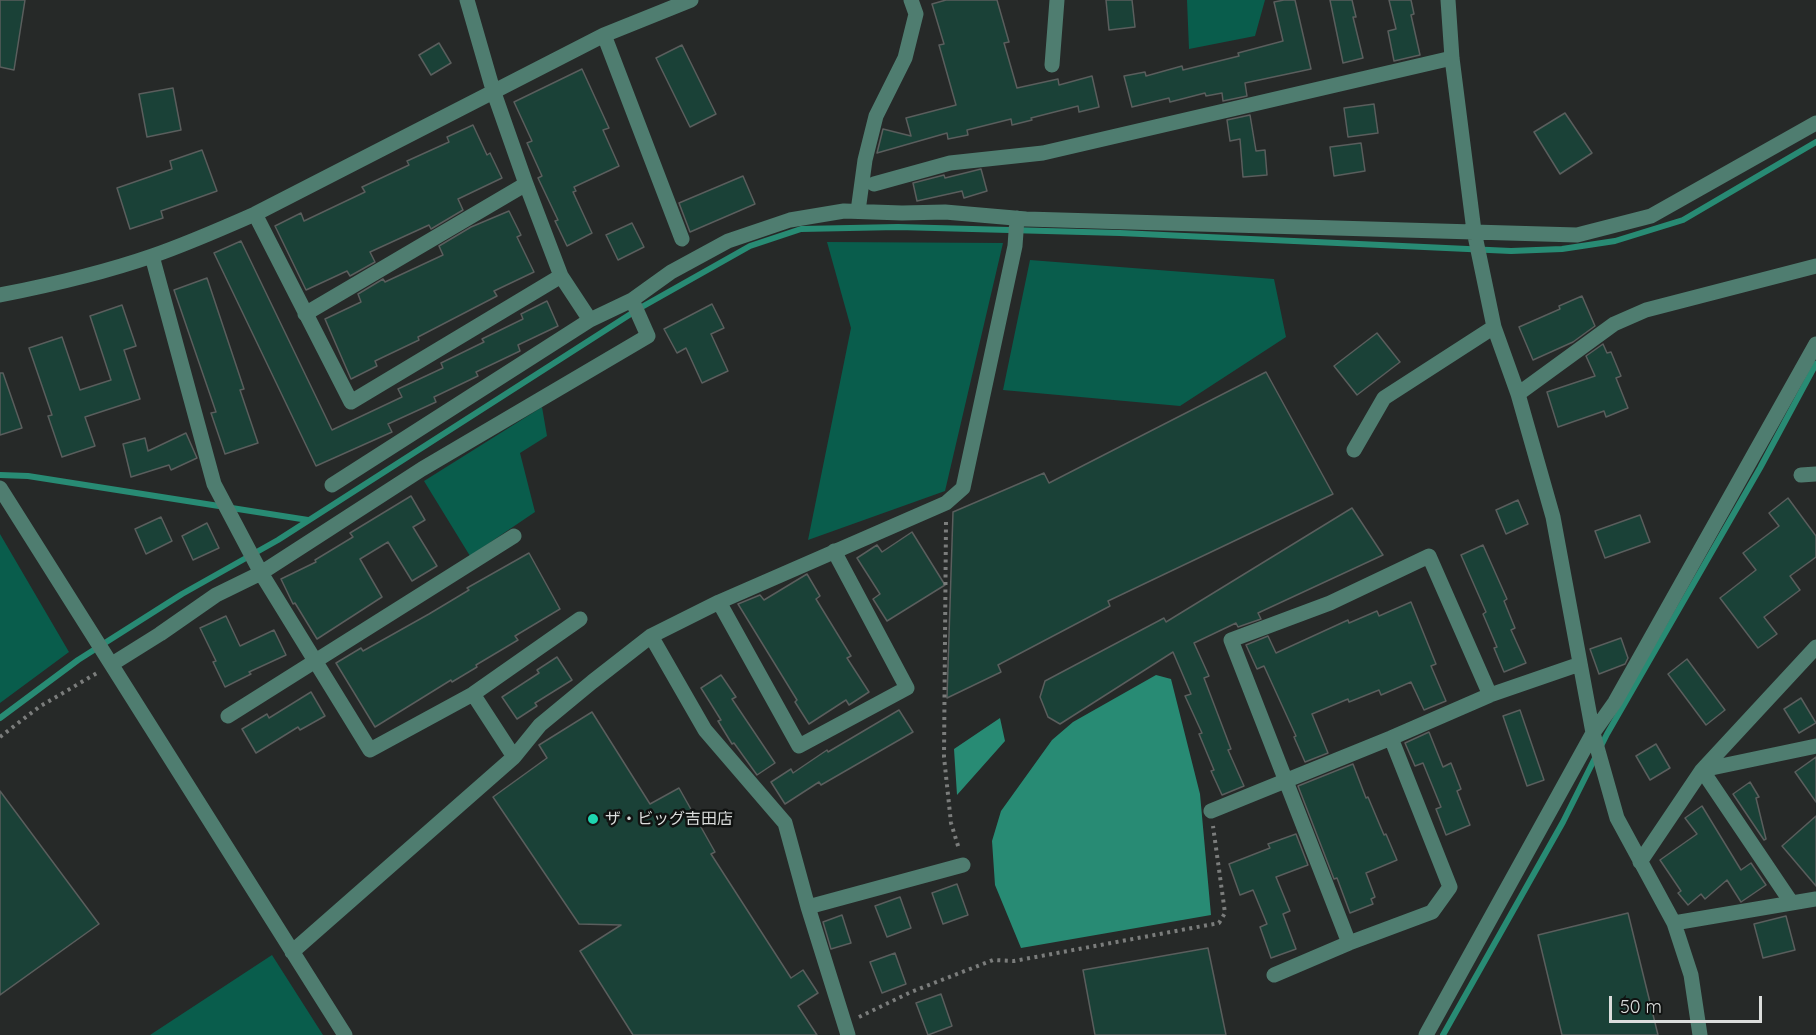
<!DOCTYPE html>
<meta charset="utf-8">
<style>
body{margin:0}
#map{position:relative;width:1816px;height:1035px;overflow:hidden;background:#262928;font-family:Quicksand,sans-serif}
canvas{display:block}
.scale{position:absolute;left:1609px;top:996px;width:153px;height:27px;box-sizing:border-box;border:3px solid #dbdddc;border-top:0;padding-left:8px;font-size:18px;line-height:21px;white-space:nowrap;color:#dbdddc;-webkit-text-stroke:4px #101211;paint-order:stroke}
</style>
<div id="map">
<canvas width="1816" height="1035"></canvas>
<div class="scale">50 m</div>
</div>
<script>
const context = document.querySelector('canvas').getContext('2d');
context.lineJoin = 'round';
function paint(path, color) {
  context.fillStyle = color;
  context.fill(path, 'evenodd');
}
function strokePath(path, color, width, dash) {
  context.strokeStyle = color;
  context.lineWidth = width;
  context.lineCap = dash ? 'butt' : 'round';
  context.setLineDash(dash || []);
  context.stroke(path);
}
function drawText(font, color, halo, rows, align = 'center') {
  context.font = font + ' Quicksand,"Noto Sans JP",sans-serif';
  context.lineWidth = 5;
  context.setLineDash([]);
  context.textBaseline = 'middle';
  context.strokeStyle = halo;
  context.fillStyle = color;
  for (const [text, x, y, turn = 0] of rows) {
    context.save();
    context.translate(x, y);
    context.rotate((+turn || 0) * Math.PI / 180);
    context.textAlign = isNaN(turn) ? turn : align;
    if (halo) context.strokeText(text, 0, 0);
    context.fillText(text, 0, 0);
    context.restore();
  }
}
paint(new Path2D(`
 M1187 0H1265L1255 36 1189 49Z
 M827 242 1003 243 945 491 808 540 851 328Z
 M1030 260 1274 279 1286 337 1180 406 1003 390Z
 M542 407 547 436 520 453 535 512 470 556 424 481Z
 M0 534 69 652 0 703Z
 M272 955 323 1035H150Z`), '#095d4c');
paint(new Path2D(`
 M1156 675 1171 679 1200 794 1211 915 1021 948 995 885 992 841 1001 811 1052 740 1073 722Z
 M1000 718 1005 741 957 795 954 749Z`), '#288b74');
strokePath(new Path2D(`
 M0 475 28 476 308 520
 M0 718 78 660 182 594 278 540 640 308 750 246 801 229 898 227 1120 233 1511 251 1562 249 1615 241 1683 220 1816 142
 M1443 1035 1563 822 1607 734 1760 468 1816 364`), '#288b74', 6);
const building = new Path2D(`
 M0 0H25L14 70 0 67Z
 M946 0H997L1009 42 1004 43 1017 88 1058 79 1059 85 1092 76 1099 107 1079 112 1078 106 1031 118 1032 120 1012 125 1011 119 967 130 968 135 948 139 947 133 877 153 883 129 911 136 906 118 956 105 939 45 944 44 932 4Z
 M1106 0H1132L1135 27 1109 30Z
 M1284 0H1295L1311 69 1245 83 1247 96 1223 101 1222 93 1206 96 1205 93 1170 102 1169 98 1132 107 1124 76 1145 72 1146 76 1182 66 1183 70 1239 56 1238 53 1283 41 1274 2Z
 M1330 0H1352L1356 17H1353L1363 58 1343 63Z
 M1389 0H1411L1414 14 1411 15 1420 55 1394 61 1388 31 1396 29Z
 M439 43 451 63 431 75 419 55Z
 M682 45 716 114 690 127 656 58Z
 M582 69 609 128 603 130 619 166 574 187 576 191 573 192 592 233 567 246 555 221 558 220 538 178 542 176 527 143 532 141 514 102Z
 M173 88 181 130 147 137 139 94Z
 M1374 104 1378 133 1348 137 1344 108Z
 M1565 113 1592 153 1560 174 1534 132Z
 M1250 115 1256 151 1265 150 1267 175 1243 177 1240 139 1230 141 1227 120Z
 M473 125 487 155 490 153 502 178 458 199 463 210 431 229 429 225 370 252 375 262 350 276 347 271 306 290 275 226 301 213 304 221 365 192 362 187 409 165 407 161 449 142 447 137Z
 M1361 143 1365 171 1334 176 1330 147Z
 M202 150 217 191 161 211 163 218 130 229 117 188 172 169 170 161Z
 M981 169 987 191 964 198 962 191 917 201 913 183 944 175 945 178Z
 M743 176 755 204 690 232 679 203Z
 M509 211 521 235 517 237 534 272 494 291 497 296 418 337 419 340 375 361 377 366 351 379 325 319 361 302 358 294 383 279 385 282 443 255 439 246 471 227Z
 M632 223 644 247 618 260 606 235Z
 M241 241 332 430 402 397 398 389 443 368 441 363 484 342 482 339 523 319 521 314 547 301 558 326 518 345 520 351 476 372 478 376 434 397 436 402 388 424 392 432 316 466 214 253Z
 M207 278 244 389 240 390 258 443 225 454 211 413 216 412 174 290Z
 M1582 296 1595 326 1573 342 1533 360 1519 327 1560 309 1559 306Z
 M712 304 724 328 711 334 728 371 702 383 686 348 677 353 664 329Z
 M122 305 136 346 124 350 140 399 85 417 95 446 62 457 48 416 52 415 29 348 62 337 80 390 111 380 90 316Z
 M1377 333 1400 362 1357 395 1334 366Z
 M1603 344 1607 353 1611 352 1621 376 1616 378 1628 408 1606 417 1604 411 1558 427 1547 392 1595 376 1586 356Z
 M1266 372 1333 494 1108 601 1110 606 998 665 1001 672 947 698 953 512 1044 473 1049 483Z
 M0 373H3L22 428 0 435Z
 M186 433 197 458 171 470 169 465 131 477 123 444 145 438 148 451Z
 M411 496 425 520 413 527 437 566 412 581 388 542 360 559 382 597 317 639 295 603 293 604 281 579 316 562 315 560 353 537 350 533Z
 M1788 498 1816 536V557L1790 576 1800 590 1764 617 1777 634 1758 648 1720 598 1756 570 1743 553 1779 526 1769 513Z
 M1518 500 1528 524 1506 534 1496 510Z
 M1352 508 1383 555 1258 613 1261 619 1238 627 1236 623 1194 643 1209 676 1204 678 1231 749 1228 750 1244 786 1222 795 1211 771 1214 770 1199 734 1202 733 1185 696 1191 694 1173 652 1060 724 1048 717 1040 697 1045 681 1164 618 1166 622Z
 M1640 515 1650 542 1605 558 1595 531Z
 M161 517 172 541 146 554 135 529Z
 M207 523 219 548 193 560 182 536Z
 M912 532 945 585 887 621 873 599 880 594 857 558 877 545 882 552Z
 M1483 545 1507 599 1504 601 1515 628 1511 630 1526 663 1504 672 1494 648 1497 647 1483 614 1486 612 1461 555Z
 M529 553 560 609 515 636 518 640 476 665 477 667 452 682 451 680 375 727 336 663 361 648 363 651 429 614 469 590 467 588Z
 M807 574 820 596 816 599 851 656 847 658 869 692 849 705 846 700 809 724 795 702 797 700 738 604 760 595 764 600Z
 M1411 602 1436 664 1431 666 1446 701 1424 710 1411 682 1381 695 1379 690 1349 702 1348 699 1312 714 1328 753 1305 762 1294 737 1296 736 1264 666 1257 669 1246 645 1268 636 1276 653 1348 620 1349 623 1377 611 1379 616Z
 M226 616 240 646 274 630 286 655 249 672 251 674 225 687 213 662 216 661 200 628Z
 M1621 638 1628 658 1625 664 1599 674 1590 649Z
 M557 657 572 680 535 703 537 706 517 719 502 697 539 673 537 670Z
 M1687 659 1725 710 1706 725 1668 674Z
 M721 675 736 697 732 699 775 763 757 775 734 743 732 744 718 721 721 720 701 688Z
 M311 692 325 716 300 730 298 727 256 753 242 729 267 714 269 718Z
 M1801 698 1816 723 1799 733 1784 709Z
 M899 710 913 732 821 785 819 782 785 804 771 782 791 769 793 773 827 750 828 752Z
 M1520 710 1544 780 1527 786 1503 716Z
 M592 712 650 804 679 788 715 852 711 854 791 978 803 970 818 993 798 1006 817 1035H633L580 951 621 925 579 924 493 797 547 758 539 745Z
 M1429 732 1443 767 1451 763 1461 789 1457 791 1470 825 1446 835 1436 809 1441 807 1423 763 1415 766 1405 743Z
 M1656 744 1670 768 1650 780 1636 756Z
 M1816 757V802L1795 772Z
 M1353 764 1366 798 1368 797 1384 835 1386 834 1397 860 1366 873 1375 897 1371 899 1373 904 1350 913 1337 878 1334 879 1298 786Z
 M1750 782 1759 797 1756 798 1766 839 1764 840 1733 794Z
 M0 791 99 924 0 995Z
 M1702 806 1741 870 1751 863 1766 885 1741 902 1727 880 1705 899 1701 894 1688 905 1678 893 1681 891 1660 860 1697 834 1685 818Z
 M1816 816V886L1782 846Z
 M1296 834 1308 865 1276 877 1290 911 1283 914 1296 949 1271 958 1260 927 1267 924 1253 890 1240 895 1229 864 1270 848 1268 844Z
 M957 884 968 915 943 924 932 893Z
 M900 897 911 928 887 937 875 906Z
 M1628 913 1658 1035H1562L1538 935Z
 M842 915 851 943 831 949 823 922Z
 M1786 916 1795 950 1763 958 1754 924Z
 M1208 948 1226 1035H1095L1083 970Z
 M895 953 906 984 882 993 870 962Z
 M941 994 952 1026 928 1035 916 1003Z`);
paint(building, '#1a4137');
strokePath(building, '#5a5e5d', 1.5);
strokePath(new Path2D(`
 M946 522 944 757 951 823 959 849
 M0 737 39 707 97 673
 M859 1017 911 992 993 960 1014 961 1219 923 1225 913 1213 826`), '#7b7d7c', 4, [3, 4.5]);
strokePath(new Path2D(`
 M1448 0 1452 58 1474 231 1494 327 1518 394 1553 517 1593 733 1617 818 1674 923 1691 975 1700 1035
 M604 35 682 239
 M1052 65 1057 0
 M874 184 950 163 1043 153 1452 58
 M858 211 865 160 876 116 905 58 916 14 911 0
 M255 214 351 402 561 276
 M152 256 214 484 261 573 370 750 473 694 580 619
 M0 295C51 285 103 273 152 256 187 244 221 229 255 214L604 35 691 0
 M632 300 671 272 728 241 790 220 844 211 902 213 945 212 1026 219 1577 235 1651 216 1816 123
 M305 314 526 184
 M1518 394 1614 324 1646 310 1816 266
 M1354 450 1384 398 1494 327
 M1801 475 1816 474
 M332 485 590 320 561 276 526 184 493 90 467 0
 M0 488 345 1035
 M719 602 799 746 907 688 834 551
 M651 636 705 730 785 823 808 907 963 865
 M112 664 160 634 216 595 261 573 422 469 648 336 632 300 590 320
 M473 694 514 757 540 725 592 682 651 636 719 602 946 503 963 488 1015 246 1017 218
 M228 716 514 536
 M1211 811 1391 738 1490 695 1580 664
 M1640 862 1702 770 1816 647
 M1791 902 1702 770 1816 746
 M808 907 848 1035
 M1674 923 1816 899
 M1349 943 1231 640 1330 603 1429 556 1490 695
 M292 952 514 757
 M1274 975 1349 943 1432 912 1450 887 1391 738
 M1426 1035 1593 733 1615 702 1816 344`), '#4f7d70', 15);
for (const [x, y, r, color] of [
 [593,819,6,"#1ed5b0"]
]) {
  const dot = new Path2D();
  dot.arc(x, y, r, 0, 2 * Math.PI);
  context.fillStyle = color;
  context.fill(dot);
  strokePath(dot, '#101211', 2);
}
drawText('16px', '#dbdddc', '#101211', [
 ["ザ・ビッグ吉田店",605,819]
], 'left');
</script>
